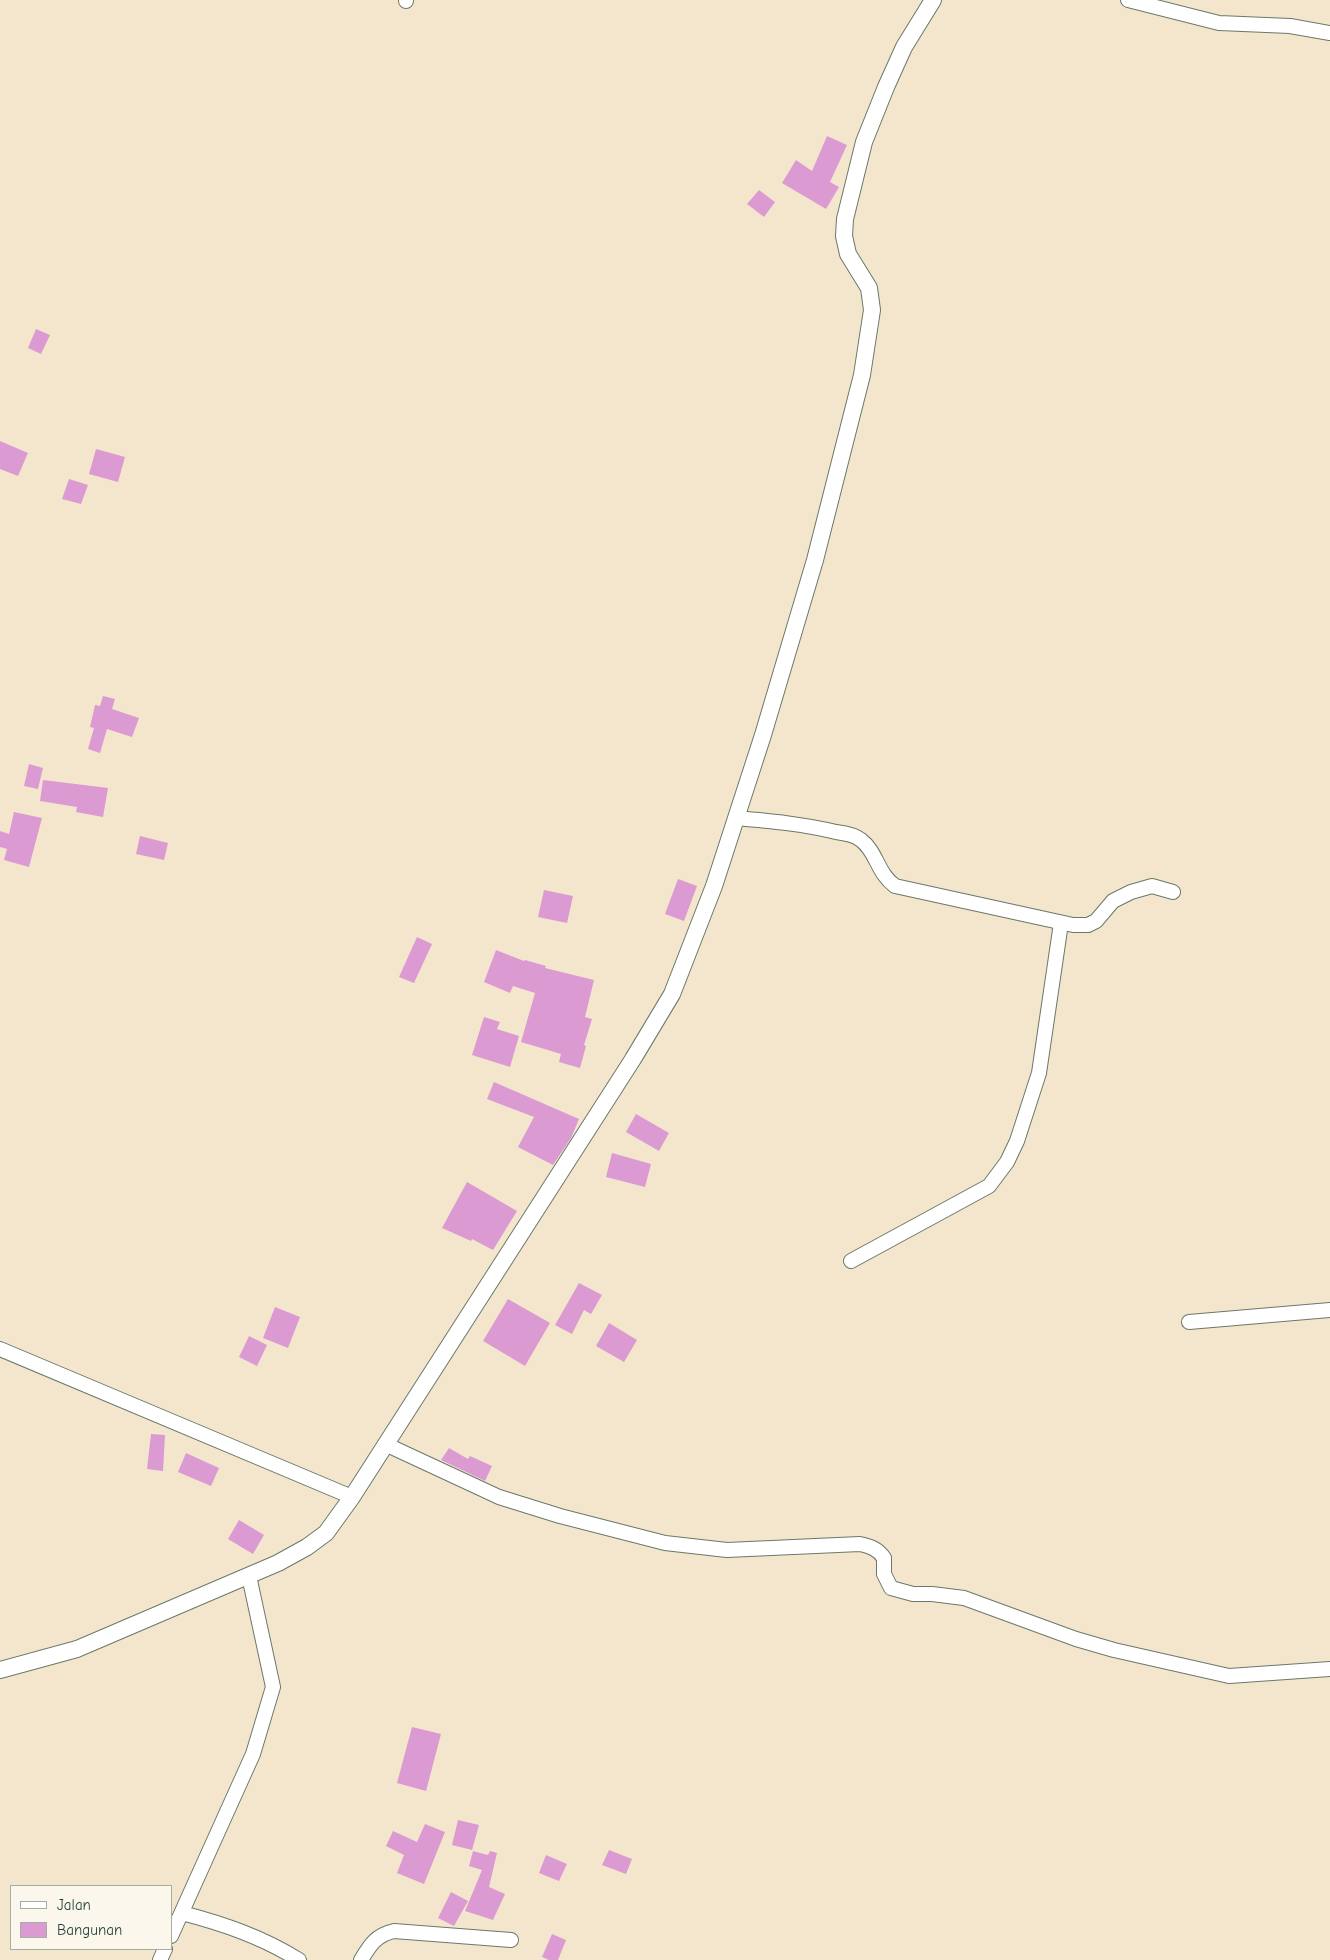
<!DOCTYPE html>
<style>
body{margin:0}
#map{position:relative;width:1330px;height:1960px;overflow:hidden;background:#f4e6cd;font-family:"Comic Neue",sans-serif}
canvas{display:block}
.legend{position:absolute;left:10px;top:1885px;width:162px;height:65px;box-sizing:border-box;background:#fbf7ec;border:1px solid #a3ada2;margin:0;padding:6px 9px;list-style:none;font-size:15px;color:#1f3d34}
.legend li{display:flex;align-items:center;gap:10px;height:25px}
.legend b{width:25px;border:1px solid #a3ada2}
</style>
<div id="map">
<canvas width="1330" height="1960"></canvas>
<ul class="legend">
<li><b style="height:6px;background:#fff"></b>Jalan</li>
<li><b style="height:14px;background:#db9ad2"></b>Bangunan</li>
</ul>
</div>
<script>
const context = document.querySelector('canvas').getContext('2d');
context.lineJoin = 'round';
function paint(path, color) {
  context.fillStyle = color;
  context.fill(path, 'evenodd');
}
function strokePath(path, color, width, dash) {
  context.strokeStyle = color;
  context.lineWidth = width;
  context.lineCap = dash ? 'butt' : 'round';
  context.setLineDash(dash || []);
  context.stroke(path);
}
paint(new Path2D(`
 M827 136 847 145 830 182 839 187 826 209 782 183 796 160 812 171Z
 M759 190 775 202 764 217 747 204Z
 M36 329 50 335 41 354 28 348Z
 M0 441 28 453 18 476 0 469Z
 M96 449 125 457 118 482 89 474Z
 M69 479 88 485 81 504 62 499Z
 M103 696 115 699 112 709 139 718 132 737 107 729 100 753 88 749 94 728 90 727 95 705 100 706Z
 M29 764 43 768 38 789 24 786Z
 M43 780 108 788 103 817 76 812 77 807 40 801Z
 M14 812 42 818 29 867 4 860 7 849 0 847V831L9 834Z
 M140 836 168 843 164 860 136 854Z
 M678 879 697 886 684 921 665 914Z
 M544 890 573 896 567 923 538 917Z
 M417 937 432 944 414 983 399 977Z
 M496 950 524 961 525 960 546 966 545 968 594 980 585 1017 592 1019 584 1045 586 1046 580 1068 559 1062 561 1054 521 1042 535 993 513 986 510 993 484 982Z
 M484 1017 500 1022 497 1029 519 1036 510 1067 472 1055Z
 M494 1082 579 1119 571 1138 553 1165 518 1147 534 1117 487 1099Z
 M636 1114 669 1133 659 1151 626 1132Z
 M612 1153 651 1164 645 1187 606 1177Z
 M467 1182 517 1211 493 1250 472 1239 471 1241 442 1228Z
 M579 1283 602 1295 591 1314 584 1310 572 1334 555 1325Z
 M508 1299 550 1323 525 1366 483 1341Z
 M275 1307 300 1317 288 1348 263 1338Z
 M609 1323 637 1340 624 1362 596 1346Z
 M249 1336 267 1345 257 1366 239 1357Z
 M151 1434 165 1435 163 1471 147 1469Z
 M449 1448 468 1459 470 1456 492 1466 485 1481 441 1460Z
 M186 1453 219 1468 211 1486 178 1472Z
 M239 1520 264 1535 253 1554 228 1539Z
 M412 1727 441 1734 426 1791 397 1783Z
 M458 1820 479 1825 472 1850 452 1845Z
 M425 1824 445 1832 424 1884 397 1873 404 1855 386 1846 393 1831 417 1842Z
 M609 1850 632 1859 626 1874 602 1865Z
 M473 1851 488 1855 490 1851 497 1853 489 1887 505 1894 493 1920 465 1911 482 1870 469 1866Z
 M546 1855 567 1864 559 1881 539 1873Z
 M451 1892 468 1901 454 1926 438 1918Z
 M552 1934 566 1940 558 1960H549L542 1957Z`), '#db9ad2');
const minor = new Path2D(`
 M1128 0 1219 23 1290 26 1330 33
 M406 1V0
 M736 818C770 821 803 824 836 832 844 833 855 835 861 840 877 852 877 873 895 886L1073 925H1088L1096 921 1113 901 1131 892 1152 886 1173 892
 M851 1261 989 1186 1007 1162 1017 1141 1039 1073 1061 923
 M1189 1322 1330 1310
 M0 1349 352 1497
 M385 1444 499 1497 560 1516 665 1543 727 1550 860 1544C870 1546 878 1549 884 1558V1574L891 1588 913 1594H932L964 1598 1076 1639 1114 1650 1229 1676 1330 1669
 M182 1913C224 1924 262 1937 299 1960
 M171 1936 253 1754 273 1687 249 1576
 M160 1960 165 1949
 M361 1960C370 1945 376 1935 394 1931L511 1940`);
const tertiary = new Path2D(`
 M0 1670 77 1649 278 1563 307 1547 326 1533 352 1497 633 1059 672 994 714 886 763 735 815 560 862 375 872 310 869 288 848 254 844 236 845 219 864 142 886 87 904 47 933 0`);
strokePath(minor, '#6a786a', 16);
strokePath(tertiary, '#6a786a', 18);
strokePath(minor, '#fff', 14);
strokePath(tertiary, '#fff', 16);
</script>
